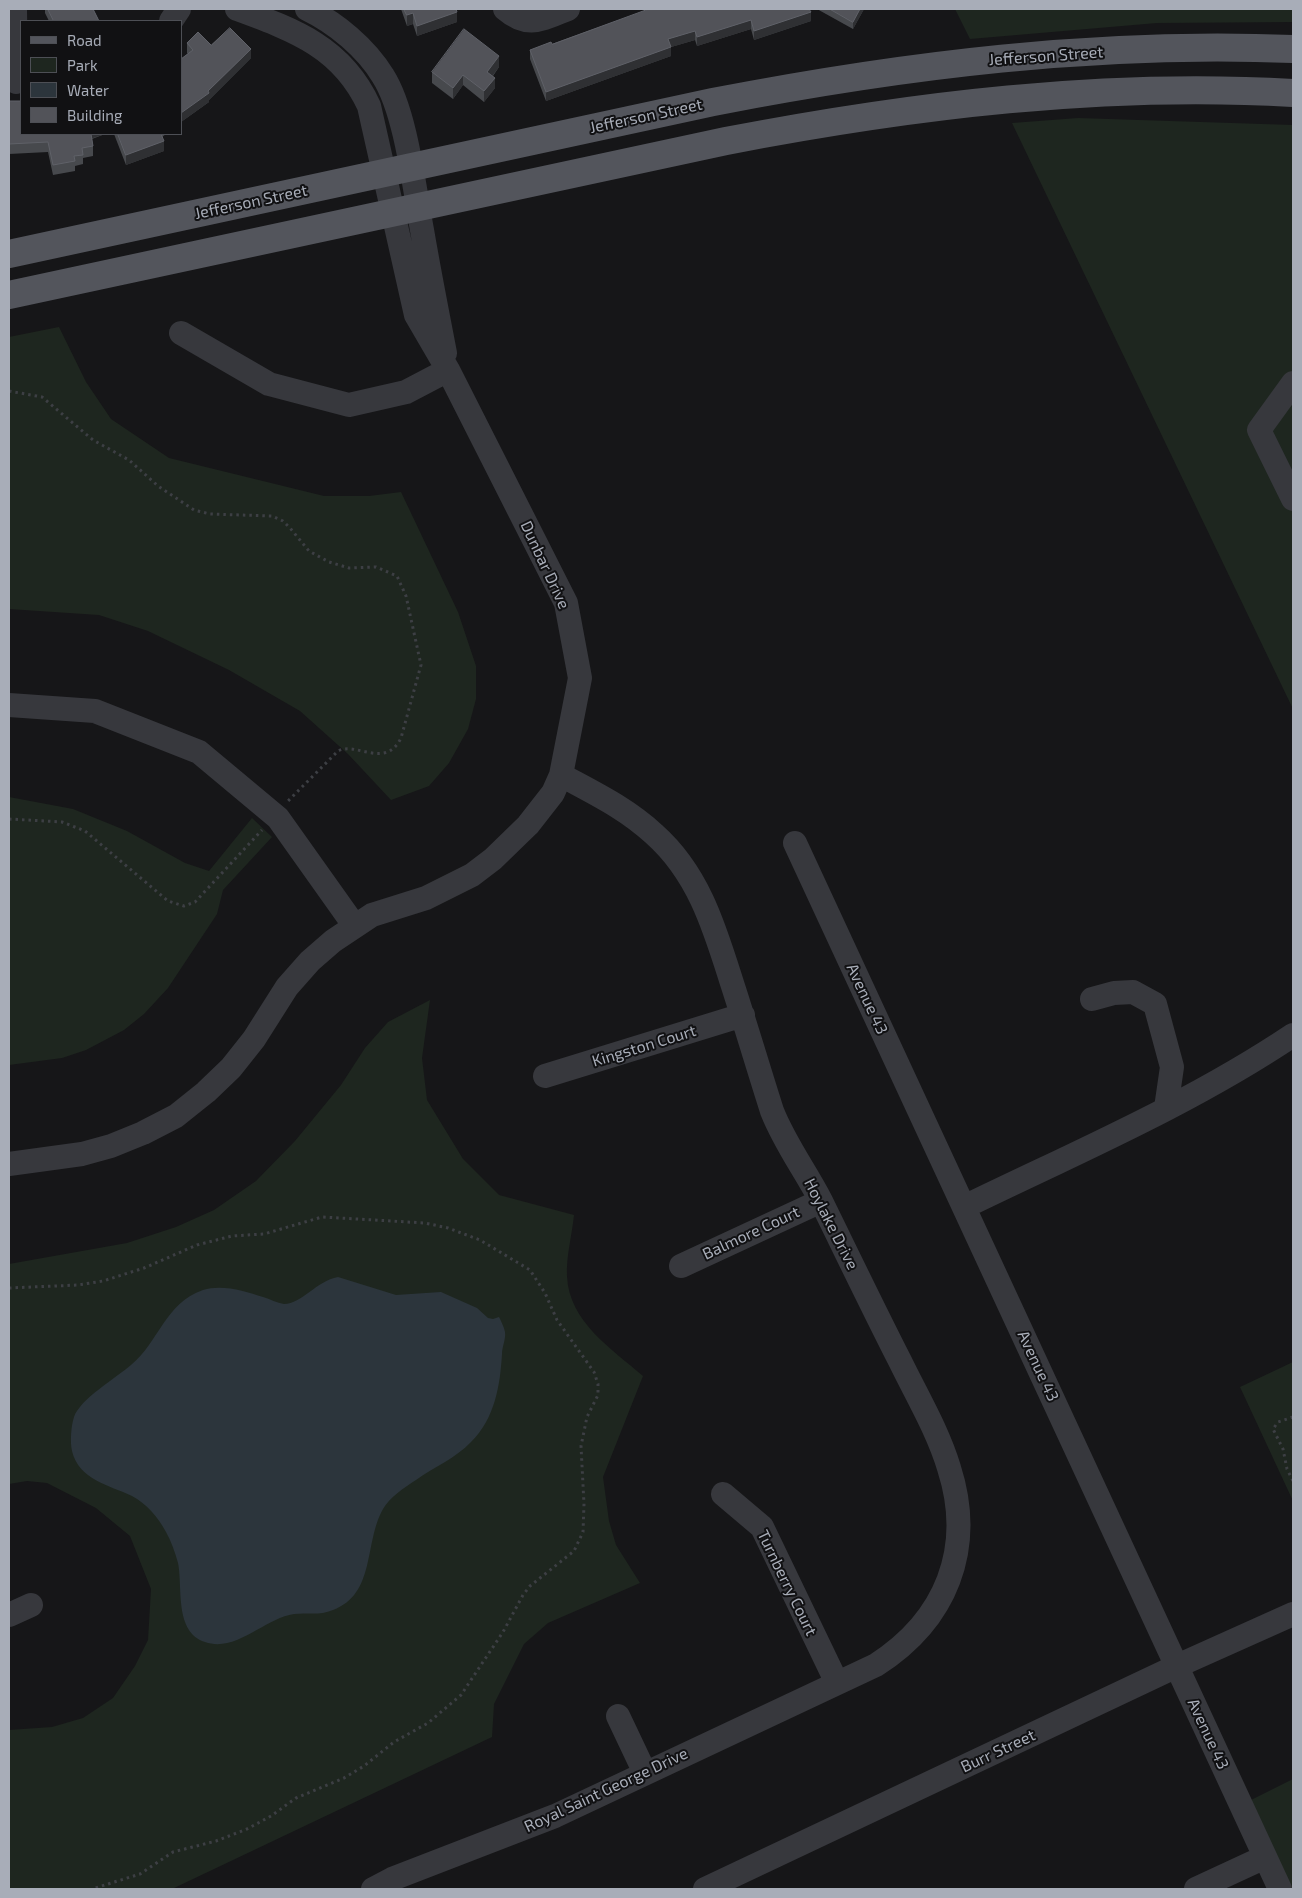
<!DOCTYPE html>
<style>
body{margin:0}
#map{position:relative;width:1302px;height:1898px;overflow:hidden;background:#161618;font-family:"Exo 2",sans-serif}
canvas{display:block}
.frame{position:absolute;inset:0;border:10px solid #a8adb8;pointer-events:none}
.legend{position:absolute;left:20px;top:20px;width:162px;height:115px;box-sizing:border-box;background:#111113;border:1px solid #4d4f55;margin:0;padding:6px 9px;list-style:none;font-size:15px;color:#a8adb8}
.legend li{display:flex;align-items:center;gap:10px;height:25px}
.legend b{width:25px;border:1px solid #4d4f55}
</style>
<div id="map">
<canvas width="1302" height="1898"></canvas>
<div class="frame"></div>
<ul class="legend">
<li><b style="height:6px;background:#53555c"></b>Road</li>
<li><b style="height:14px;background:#1e261f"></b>Park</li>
<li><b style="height:14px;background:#2c353c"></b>Water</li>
<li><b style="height:14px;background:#525359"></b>Building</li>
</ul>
</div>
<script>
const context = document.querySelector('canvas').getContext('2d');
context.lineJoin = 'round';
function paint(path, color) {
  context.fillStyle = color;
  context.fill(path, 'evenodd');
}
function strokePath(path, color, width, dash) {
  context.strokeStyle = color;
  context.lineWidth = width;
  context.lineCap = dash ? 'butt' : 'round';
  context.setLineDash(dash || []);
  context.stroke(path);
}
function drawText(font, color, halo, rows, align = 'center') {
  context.font = font + ' "Exo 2",sans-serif';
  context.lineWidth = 4;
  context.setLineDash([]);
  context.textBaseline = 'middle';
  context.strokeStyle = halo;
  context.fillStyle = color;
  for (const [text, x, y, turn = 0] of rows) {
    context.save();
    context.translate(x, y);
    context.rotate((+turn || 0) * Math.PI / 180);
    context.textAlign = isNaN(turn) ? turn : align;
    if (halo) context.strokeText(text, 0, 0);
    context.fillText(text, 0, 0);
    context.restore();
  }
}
paint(new Path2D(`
 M955 9H1293V22L1157 23 970 39Z
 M1078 118 1293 125V709L1012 123Z
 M59 327 86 382 111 419 169 458 324 496H369L401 492 458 612 476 666V699L468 729 449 763 429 786 391 800 348 754 300 711 229 670 148 631 99 615 9 609V337Z
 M9 797 73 809 127 831 185 863 209 871 252 818 272 837 223 890 217 914 168 988 144 1014 124 1030 86 1050 62 1058 9 1065Z
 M430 1000 422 1058 427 1100 463 1159 499 1195 574 1215C572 1235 566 1257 567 1276 569 1322 612 1349 643 1376L603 1477 609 1521 616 1545 640 1583 548 1623 524 1644 494 1704 492 1737 172 1889H9V1730L52 1727 83 1718 113 1698 135 1666 148 1640 151 1589 130 1536 96 1508 47 1483 27 1481 9 1484V1264L127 1243 176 1227 214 1210 256 1181 295 1141 341 1085 365 1048 388 1022Z
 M1293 1362V1501L1240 1387Z
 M1293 1779V1889H1281L1241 1805Z`), '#1e261f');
paint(new Path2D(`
 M338 1277 396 1295 441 1292 477 1308 488 1318 493 1319 499 1317C501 1321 504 1327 505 1332 506 1339 502 1347 502 1354 500 1386 495 1418 471 1442 456 1458 434 1467 416 1480 405 1487 389 1498 383 1509 364 1542 376 1594 333 1610 319 1616 307 1612 294 1614 265 1618 236 1653 205 1642 174 1632 183 1587 178 1563 175 1552 171 1541 166 1532 158 1517 147 1504 132 1496 109 1485 79 1480 72 1451 70 1442 71 1426 74 1417 80 1399 116 1378 131 1365 159 1342 165 1303 203 1290 222 1284 245 1291 263 1297 270 1299 277 1303 284 1304 302 1304 316 1281 338 1277Z`), '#2c353c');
strokePath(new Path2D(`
 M9 391 42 397 93 440 129 460 158 486 194 510 210 514 272 516 283 521 290 528 309 551 329 562 349 568 376 567 397 576 406 596 421 665 401 738C385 770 356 741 338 751L288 801
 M9 819 62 822 85 831 168 901 184 906 195 902 262 830
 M9 1288 78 1285 103 1281 144 1268 197 1245 232 1236 264 1234 322 1217 425 1223 448 1228 480 1240 530 1270 545 1293 557 1320 594 1372 598 1384V1395L587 1417 581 1446 584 1504 583 1532 574 1551 530 1586 523 1595 503 1632 461 1695 428 1723 394 1742 364 1766 344 1778 296 1798 271 1816 247 1829 216 1841 173 1852 140 1874 92 1889
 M1293 1417 1278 1422 1273 1429 1283 1449 1287 1469 1293 1481`), '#3d3f44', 3, [2.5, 4]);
strokePath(new Path2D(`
 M15 9 16 82
 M307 9C336 23 366 48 383 76 406 112 414 187 422 230 429 271 437 312 445 353
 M505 9C528 29 542 19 568 9
 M171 21 179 9
 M181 333 269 384 349 405 406 392 448 370
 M1293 383 1259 430 1293 499
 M9 705 95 711 199 752 278 818 354 925
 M795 843 1280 1889
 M1092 999 1114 993 1133 992 1155 1004 1172 1067 1166 1108
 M545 1076 743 1015
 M9 1164 82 1154 111 1146 143 1133 176 1116 206 1092 231 1068 254 1039 287 987 310 961 333 941 372 915 426 898 472 875 493 859 528 825 553 793 561 775 580 678 566 603 448 370 416 315 369 106C342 47 294 30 237 9
 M964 1207C1075 1153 1190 1104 1293 1035
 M681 1266 821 1201
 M723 1494 762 1527 837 1683
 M9 1615 31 1605
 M618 1716 645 1773
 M373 1889 392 1879 555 1816 876 1665C946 1620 975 1549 949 1468 938 1431 917 1396 900 1361 873 1308 847 1254 821 1201 805 1170 785 1144 772 1111 758 1067 745 1023 731 980 714 926 698 873 654 834 626 808 594 793 561 775
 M705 1889 1177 1666 1293 1614
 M1196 1889 1265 1857`), '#37383d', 24);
strokePath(new Path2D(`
 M9 254 713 102C904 65 1098 41 1293 49
 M9 295 726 141C913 105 1103 82 1293 93`), '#53555c', 28);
paint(new Path2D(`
 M45 9H93L99 21H49L45 13Z
 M401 9H456L457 22 417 36 413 24 407 26Z
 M817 9H864L853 29Z
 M811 12V21L754 40 751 29 697 46 695 40 671 47V56L546 101 530 59V50L552 44Z
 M187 43 211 45 251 58 209 100V102L181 122V59L188 54 187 53Z
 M499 67 493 76 495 88 484 102 463 85 453 99 432 83V72Z
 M9 101 21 134H105L92 139 93 146V156L83 158V164L75 166V171L53 175 48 152 9 154Z
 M114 134H166L162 137 164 151 126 165Z`), '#47494d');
paint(new Path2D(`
 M860 9H864L853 29V22Z
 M457 12V22L417 36V26Z
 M811 12V21L754 40V31Z
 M413 13V24L407 26V15Z
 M751 20V29L697 46V37Z
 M695 31V40L668 48V39Z
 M671 47V56L546 101V92Z
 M251 49V58L209 100V102L181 122V113L208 91Z
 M499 56V67L487 83V72Z
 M463 75V85L453 99V88Z
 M495 78V88L484 102V91Z
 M90 134H105L90 139Z
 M164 141V151L126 165V155Z`), '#2f3033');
const building = new Path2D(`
 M48 9H93L99 21H54Z
 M404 9H456L457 12 417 26 413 13 407 15Z
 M649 9H809L811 12 754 31 751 20 697 37 695 31 668 39 671 47 546 92 530 50 551 42 552 44Z
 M830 9H860L853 22Z
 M230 28 251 49 208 91 209 93 181 113V59L193 50 187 43 198 32 211 45Z
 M464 29 499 56 487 72 495 78 484 91 463 75 453 88 432 72Z
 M9 101H21V134H91L93 146 82 148 83 155 74 156 75 161 53 165 48 142 9 144Z
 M118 134H161L164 141 126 155Z`);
paint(building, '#525359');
strokePath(building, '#5f6168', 1);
drawText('16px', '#a8adb8', '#111113', [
 ["Jefferson Street",1046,56,-4],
 ["Jefferson Street",646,116,-12],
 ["Jefferson Street",251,202,-12],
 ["Dunbar Drive",545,565,65],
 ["Avenue 43",867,999,65],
 ["Kingston Court",644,1046,-17],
 ["Hoylake Drive",831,1224,63],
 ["Balmore Court",751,1233,-25],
 ["Avenue 43",1038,1366,65],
 ["Turnberry Court",787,1583,64],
 ["Avenue 43",1208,1734,65],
 ["Burr Street",998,1751,-25],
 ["Royal Saint George Drive",606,1790,-25]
]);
</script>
